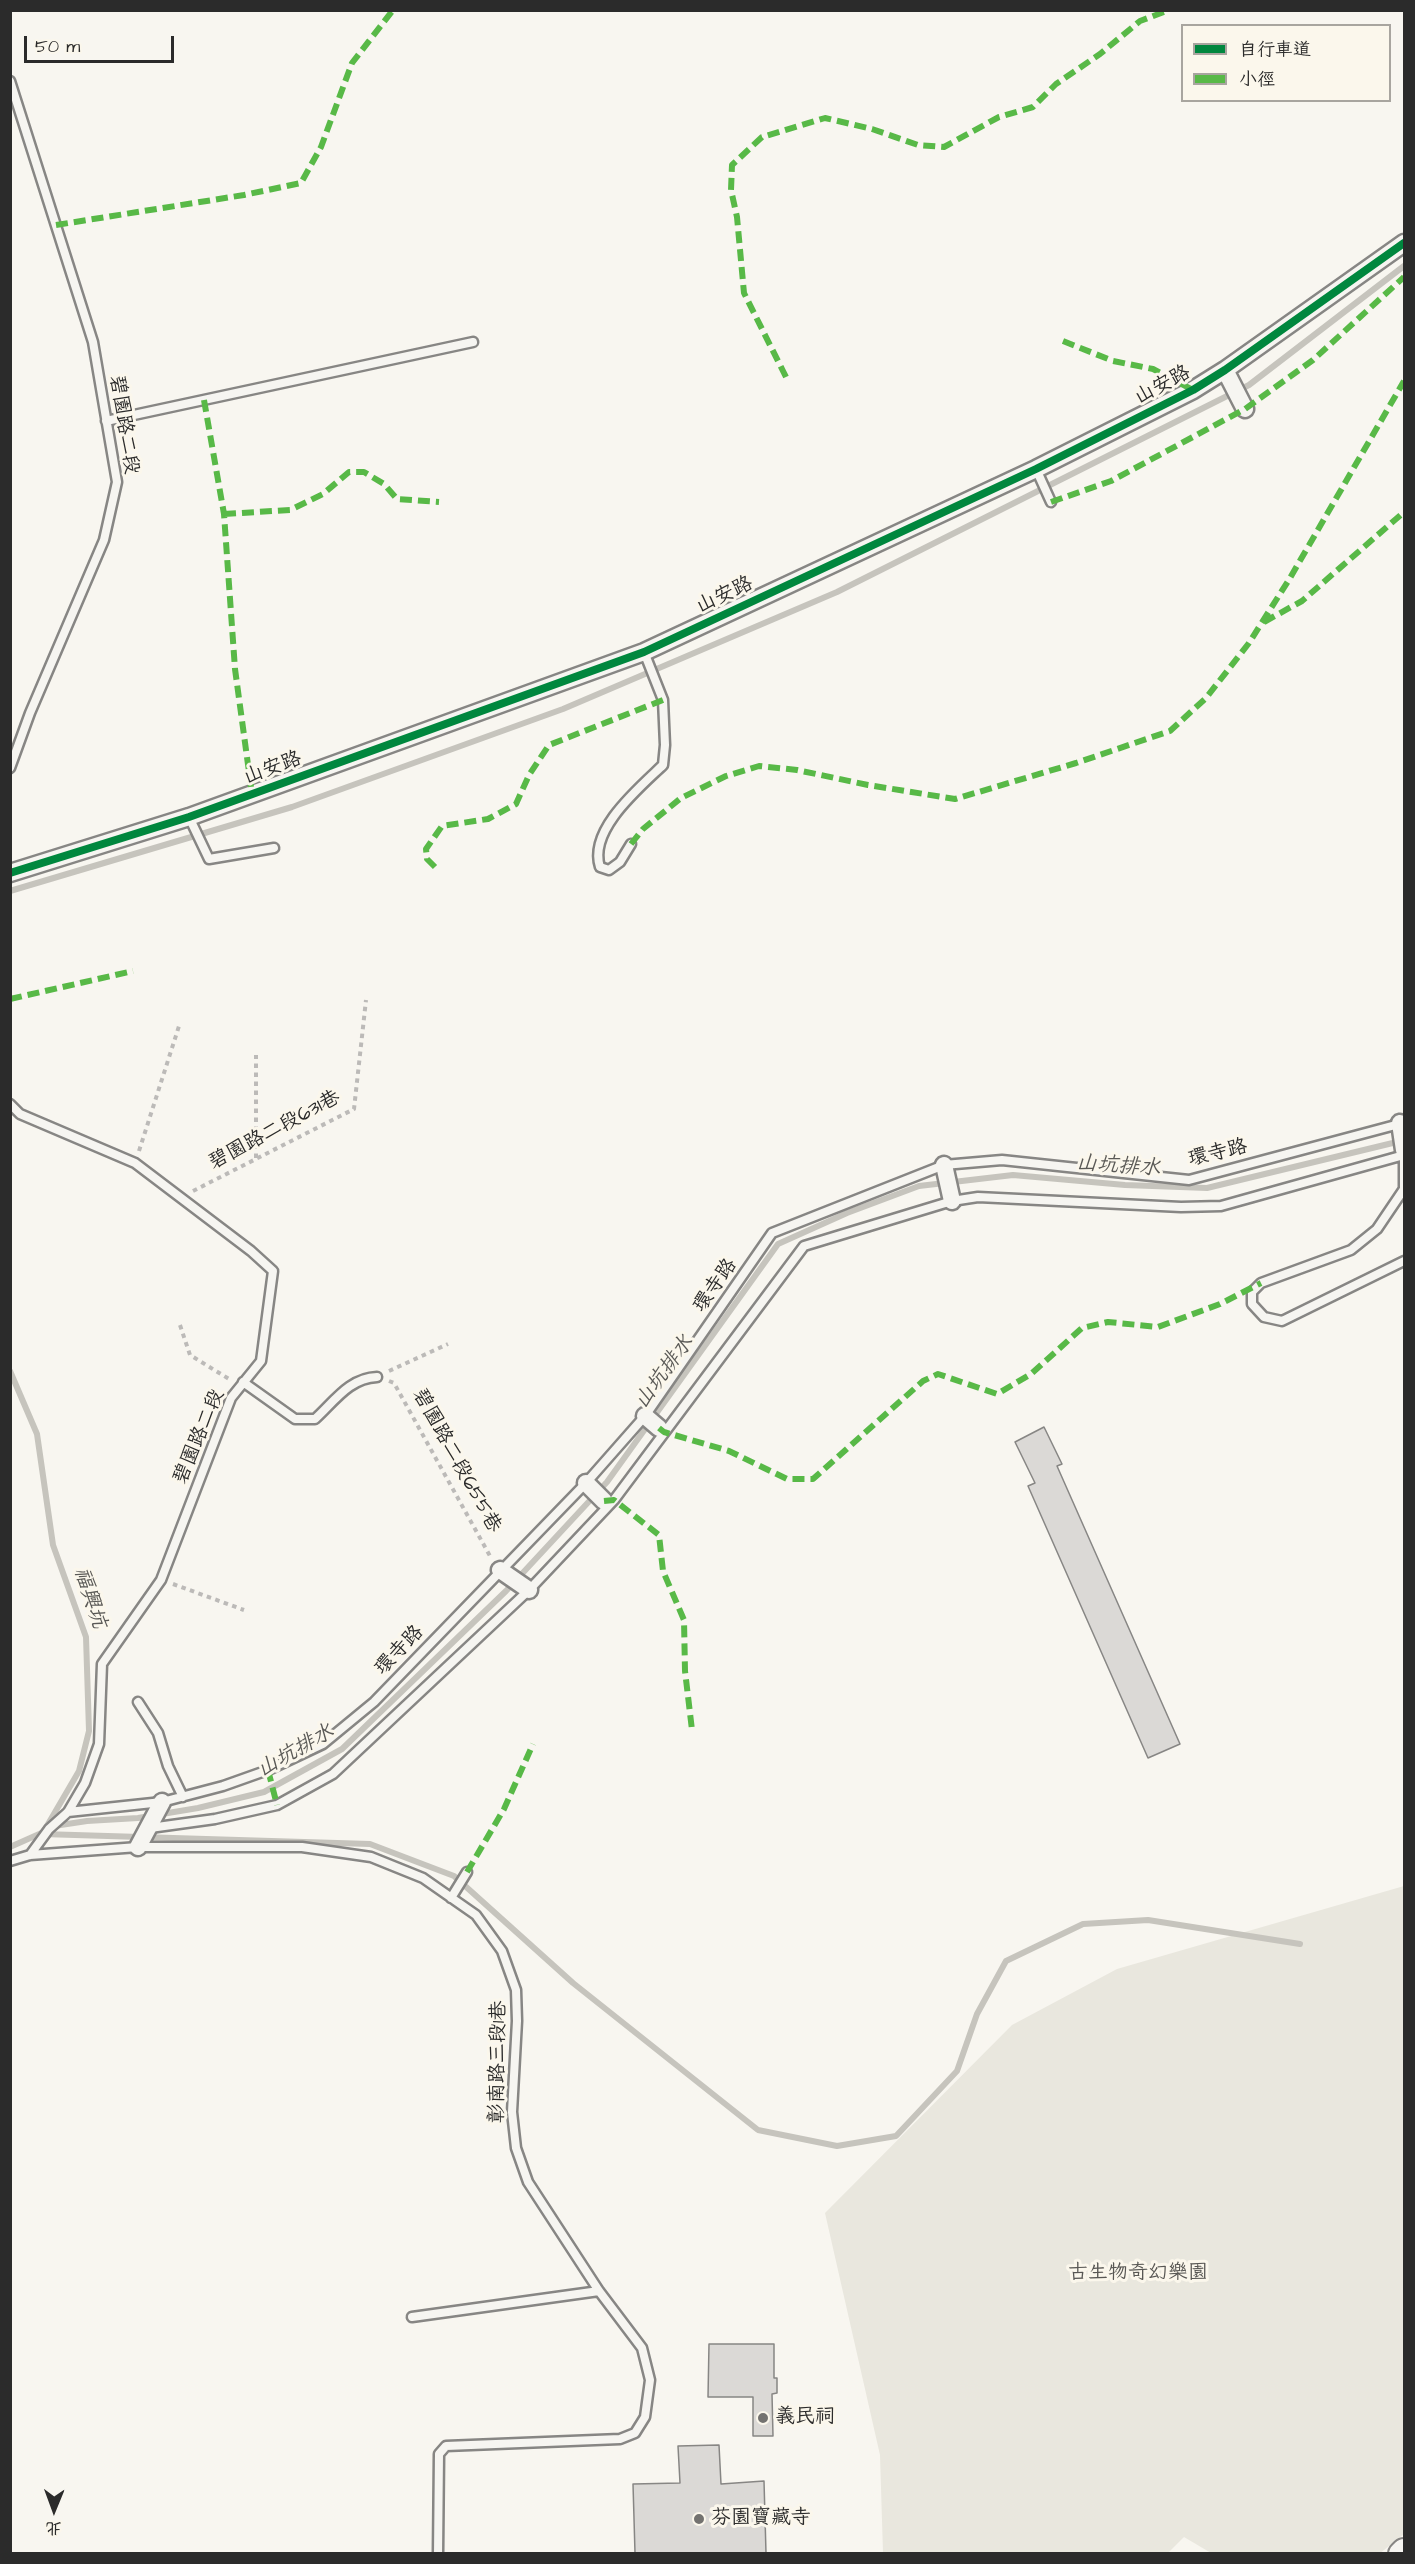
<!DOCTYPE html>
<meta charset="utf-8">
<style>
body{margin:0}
#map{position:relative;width:1415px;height:2564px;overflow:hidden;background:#f8f6f0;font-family:"Architects Daughter","LXGW WenKai TC",sans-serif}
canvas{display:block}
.frame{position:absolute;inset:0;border:12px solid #2b2b2b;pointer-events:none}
.legend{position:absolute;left:1181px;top:24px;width:210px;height:78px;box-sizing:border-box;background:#fbf7ec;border:2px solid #a8a59f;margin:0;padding:8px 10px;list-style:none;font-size:18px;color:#2b2b2b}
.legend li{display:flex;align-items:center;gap:12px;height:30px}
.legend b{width:30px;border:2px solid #a8a59f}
.north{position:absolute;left:24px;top:2480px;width:60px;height:60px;-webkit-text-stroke:4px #fbf7ec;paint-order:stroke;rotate:181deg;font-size:16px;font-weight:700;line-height:24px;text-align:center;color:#2b2b2b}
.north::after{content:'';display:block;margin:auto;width:21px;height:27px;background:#2b2b2b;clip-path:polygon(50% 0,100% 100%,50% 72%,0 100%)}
.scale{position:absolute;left:24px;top:36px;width:150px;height:27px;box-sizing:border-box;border:3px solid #2b2b2b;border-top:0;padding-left:8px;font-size:18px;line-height:21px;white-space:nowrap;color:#2b2b2b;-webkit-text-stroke:4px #fbf7ec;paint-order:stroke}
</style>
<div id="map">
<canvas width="1415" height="2564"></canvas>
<div class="frame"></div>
<ul class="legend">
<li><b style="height:8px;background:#00873e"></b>自行車道</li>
<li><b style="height:8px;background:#58b947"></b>小徑</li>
</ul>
<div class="north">北</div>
<div class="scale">50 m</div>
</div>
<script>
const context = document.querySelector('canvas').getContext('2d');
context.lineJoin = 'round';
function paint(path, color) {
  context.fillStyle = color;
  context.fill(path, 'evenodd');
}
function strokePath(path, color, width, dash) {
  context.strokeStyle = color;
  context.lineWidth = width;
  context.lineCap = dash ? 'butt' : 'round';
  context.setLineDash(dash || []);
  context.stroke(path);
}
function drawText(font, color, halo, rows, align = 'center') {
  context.font = font + ' "Architects Daughter","LXGW WenKai TC",sans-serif';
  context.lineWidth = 6;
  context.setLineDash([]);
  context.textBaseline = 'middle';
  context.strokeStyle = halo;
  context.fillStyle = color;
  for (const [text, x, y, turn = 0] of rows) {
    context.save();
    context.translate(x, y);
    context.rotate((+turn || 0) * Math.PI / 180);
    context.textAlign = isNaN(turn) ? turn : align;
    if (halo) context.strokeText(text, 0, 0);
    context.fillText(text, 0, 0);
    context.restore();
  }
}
paint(new Path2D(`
 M1404 1886V2534L1379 2554 1211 2553 1184 2537 1168 2553H883L880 2455 825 2213 1012 2025 1117 1969Z`), '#e9e7de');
strokePath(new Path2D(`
 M10 891 292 807 563 709 837 592 1249 385 1404 266
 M10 1371 37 1434 53 1545 86 1637 89 1731 79 1771 44 1831
 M54 1826 87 1821 138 1818 198 1808 264 1792 342 1749 506 1591 607 1482 778 1244 847 1213 919 1186 1013 1175 1125 1185 1207 1188 1401 1141
 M42 1834 370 1844 454 1876 573 1983 758 2130 837 2146 896 2136 957 2071 977 2014 1006 1961 1083 1924 1148 1920 1300 1944
 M10 1847 46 1831`), '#c6c4bd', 6);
const building = new Path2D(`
 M1044 1427 1062 1464 1057 1466 1180 1744 1148 1758 1028 1486 1035 1483 1015 1442Z
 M709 2344H774V2378H777V2393L772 2394 773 2436H753V2397H708Z
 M719 2445 721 2484 764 2481 766 2553H635L633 2484 680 2483 678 2446Z`);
paint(building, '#dbd9d6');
strokePath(building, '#878684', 1.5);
const lane = new Path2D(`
 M10 81 93 342 117 482 104 540 30 713 10 768
 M106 421 473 342
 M1036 469 1051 502
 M189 817 209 859 274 848
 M631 844 620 862 609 870 600 867C588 830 639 788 663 765L665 745 663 700 644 652
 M10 1104 20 1114 135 1163 251 1251 273 1271 261 1361 231 1398 161 1580 102 1664 99 1744 85 1783 68 1812 49 1829 30 1855
 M1404 1152V1189L1377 1229 1351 1250 1261 1283 1252 1292V1304L1264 1317 1282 1321 1404 1261
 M243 1382 295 1419H315C334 1402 349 1378 377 1377
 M138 1702 158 1733 168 1766 183 1797
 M68 1812 162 1802 223 1786 268 1770 323 1744 374 1702 586 1483 645 1416 772 1233 944 1165 1002 1160 1189 1180 1403 1123
 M150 1828 215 1819 277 1805 333 1774 529 1590 614 1500 804 1246 952 1201 978 1197 1181 1207 1221 1206 1404 1155
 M10 1861 30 1855 138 1847H302L371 1857 423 1878 476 1915 502 1951 516 1990 517 2021 512 2112 516 2148 528 2182 599 2291 642 2348 650 2380 645 2417 635 2433 620 2439 446 2446 439 2454 438 2554
 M451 1898 467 1872
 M412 2317 599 2291`);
const street = new Path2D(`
 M1225 370 1245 409
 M10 873 189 817 644 652 1036 469 1193 390 1225 370 1404 243
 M1400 1123 1404 1150
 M944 1165 952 1201
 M645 1416 659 1428
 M586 1483 604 1501
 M500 1570 529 1590
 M138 1847 162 1802`);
const secondary = new Path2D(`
 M1401 2554 1404 2551`);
strokePath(lane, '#878684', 13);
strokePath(street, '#878684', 21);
strokePath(secondary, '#878684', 28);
strokePath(new Path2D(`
 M139 1151 180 1023
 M256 1158V1055
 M193 1191 354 1109 366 1000
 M180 1325 190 1355 229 1379
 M389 1371 448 1344
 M389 1381 394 1383 490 1556
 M173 1584 244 1610`), '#bcbab8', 4, [4.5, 4.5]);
strokePath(lane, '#f6f5f1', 8);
strokePath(street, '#f6f5f1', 16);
strokePath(secondary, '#f6f5f1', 24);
strokePath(new Path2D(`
 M56 225 244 195 301 183 321 147 352 63 393 10
 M1063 341 1113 361 1153 369 1193 390
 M786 377 744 293 737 217 731 190 732 165 762 137 825 118 872 129 918 145 944 147 999 117 1033 107 1056 84 1100 54 1140 21 1169 10
 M204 400 224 514 235 669 252 794
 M1051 502 1111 481 1245 409 1313 360 1404 277
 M224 514 290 510 323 494 349 472H364L384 484 397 499 439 502
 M1264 622 1302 601 1404 512
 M631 844 643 829 681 798 726 776 759 766 797 770 868 785 955 799 1076 763 1170 731 1206 698 1249 643 1290 578 1404 381
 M435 867 427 859 426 849 442 826 488 819 516 804 529 775 549 745 663 700
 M10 999 133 971
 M659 1428 664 1432 729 1451 787 1479H813L923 1381 938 1374 997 1394 1031 1374 1082 1328 1108 1322 1158 1327 1220 1304 1261 1283
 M604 1501 614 1500 659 1535 663 1571 684 1620 685 1671 692 1730
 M268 1770 277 1805
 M467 1872 504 1809 533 1744`), '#58b947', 6, [12, 6]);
strokePath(new Path2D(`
 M10 873 189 817 644 652 1036 469 1193 390 1225 370 1404 243`), '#00873e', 8);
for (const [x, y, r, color] of [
 [763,2418,6,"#737270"],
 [699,2519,6,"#737270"]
]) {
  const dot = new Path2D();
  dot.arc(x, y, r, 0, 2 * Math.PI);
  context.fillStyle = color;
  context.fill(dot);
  strokePath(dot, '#fbf7ec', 2);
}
drawText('20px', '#2b2b2b', '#fbf7ec', [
 ["山安路",1163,386,-28],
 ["碧園路二段",123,425,81],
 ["山安路",725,596,-25],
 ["山安路",273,769,-20],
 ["碧園路二段631巷",275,1131,-28],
 ["環寺路",1218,1154,-13],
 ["環寺路",716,1286,-55],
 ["碧園路二段",200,1437,-67],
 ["碧園路二段655巷",456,1461,61],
 ["環寺路",400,1651,-46],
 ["彰南路三段1巷",499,2062,-89]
]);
drawText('20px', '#585754', '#fbf7ec', [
 ["古生物奇幻樂園",1138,2274]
]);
drawText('20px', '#2b2b2b', '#fbf7ec', [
 ["義民祠",775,2418],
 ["芬園寶藏寺",711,2519]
], 'left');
drawText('italic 21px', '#5a5956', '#fbf7ec', [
 ["山坑排水",1118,1167,4],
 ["山坑排水",665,1373,-54],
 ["福興坑",89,1598,72],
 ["山坑排水",296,1752,-30]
]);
</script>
